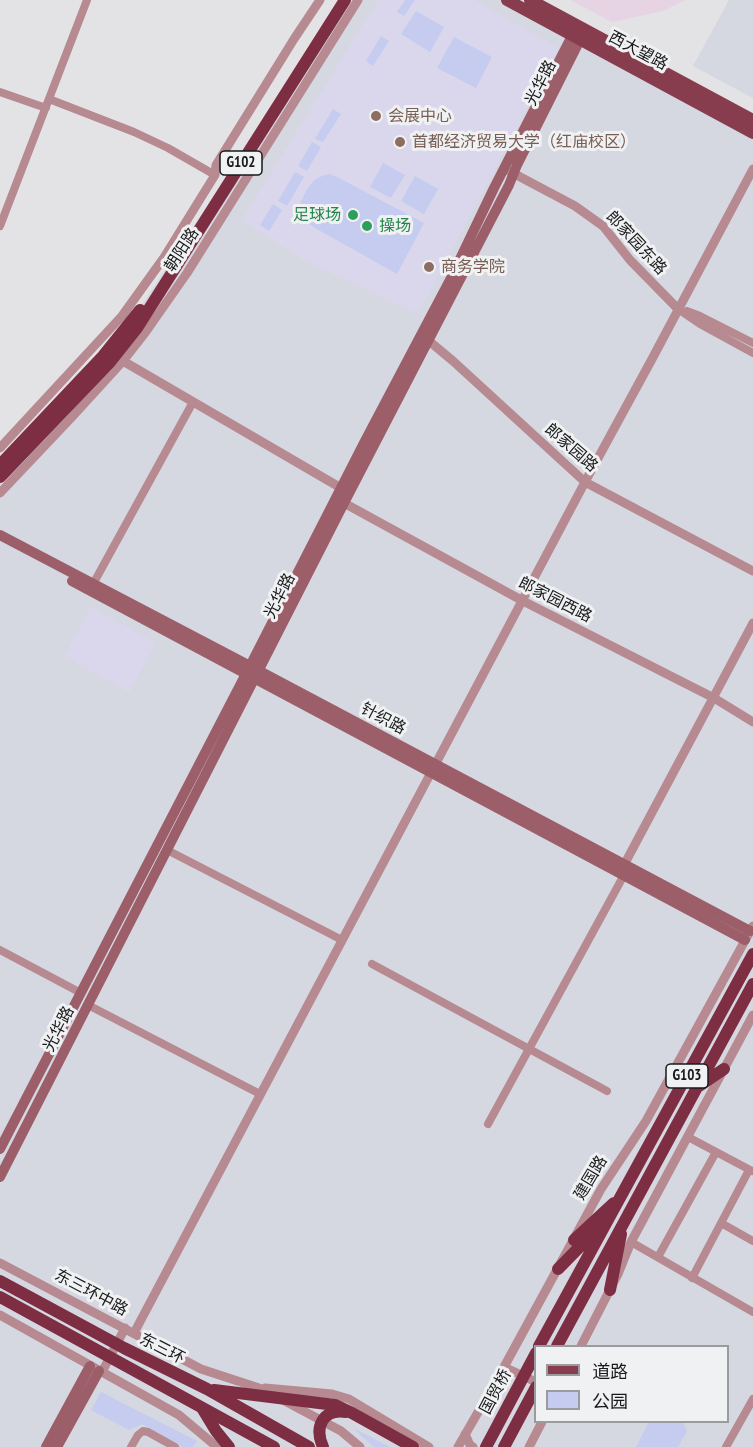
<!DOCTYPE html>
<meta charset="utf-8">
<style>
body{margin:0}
#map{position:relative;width:753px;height:1447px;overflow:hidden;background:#e3e3e6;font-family:"PT Sans Narrow","Noto Sans SC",sans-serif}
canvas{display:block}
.legend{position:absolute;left:534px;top:1345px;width:195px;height:78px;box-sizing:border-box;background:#f0f1f3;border:2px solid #9a9b9d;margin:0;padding:8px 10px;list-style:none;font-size:18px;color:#191a1b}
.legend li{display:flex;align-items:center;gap:12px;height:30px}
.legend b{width:30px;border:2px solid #9a9b9d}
</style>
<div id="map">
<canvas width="753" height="1447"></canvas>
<ul class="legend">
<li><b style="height:8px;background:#873d4d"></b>道路</li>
<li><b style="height:16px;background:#c5ccef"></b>公园</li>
</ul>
</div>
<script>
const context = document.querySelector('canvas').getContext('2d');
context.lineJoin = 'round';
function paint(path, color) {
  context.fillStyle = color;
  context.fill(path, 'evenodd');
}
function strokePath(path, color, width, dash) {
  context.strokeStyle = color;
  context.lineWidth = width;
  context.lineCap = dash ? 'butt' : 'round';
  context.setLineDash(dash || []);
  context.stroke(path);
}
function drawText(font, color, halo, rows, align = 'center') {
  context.font = font + ' "PT Sans Narrow","Noto Sans SC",sans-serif';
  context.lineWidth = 6;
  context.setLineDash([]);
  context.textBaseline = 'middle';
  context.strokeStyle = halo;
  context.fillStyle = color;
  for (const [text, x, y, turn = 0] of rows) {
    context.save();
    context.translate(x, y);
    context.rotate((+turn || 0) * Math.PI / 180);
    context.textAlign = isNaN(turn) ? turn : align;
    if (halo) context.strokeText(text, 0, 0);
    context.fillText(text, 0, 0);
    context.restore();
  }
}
paint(new Path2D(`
 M343 0H522L753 127V1447H0V466L112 350ZM536 1346H728V1422H536Z
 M729 0H753V98L693 66Z`), '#d5d7e1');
paint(new Path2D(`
 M570 0H685L663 11 612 22Z`), '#e6d3e3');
paint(new Path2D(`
 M378 0H474L559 48 418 314 302 259 242 220Z
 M91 607 156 643 129 692 64 656Z`), '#dad7ed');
paint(new Path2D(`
 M405 0H415L404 16 397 12Z
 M416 11 444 27 430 52 401 34Z
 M381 36 389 41 373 66 366 61Z
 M454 37 492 57 476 88 437 68Z
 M333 109 341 114 323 142 315 139Z
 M312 142 321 147 307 171 298 166Z
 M383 163 405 175 391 198 370 187Z
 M295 172 304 177 287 206 278 201Z
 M330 174 339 178 424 223 397 274 315 228C308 223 301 218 300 209 299 203 302 200 304 195 310 183 316 176 330 174Z
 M415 176 438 189 424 214 401 201Z
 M273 204 282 210 269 231 260 225Z
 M101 1392 197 1441 193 1447H183L142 1424 129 1430 91 1410Z
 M649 1422H683L687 1431 678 1447H636Z
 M353 1428 390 1447H374Z`), '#c5ccef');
strokePath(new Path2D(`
 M0 92 46 108
 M49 99 134 132 168 148 215 175
 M0 226 87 0
 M678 309 700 324 753 353
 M687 311 700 316 753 343
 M92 586 193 402
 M167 850 342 940
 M0 950 81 993
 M372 964 607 1091
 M88 1005 260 1094
 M488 1124 624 875
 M688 1137 752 1171
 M721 1223 753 1241
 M631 1242 753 1312
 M658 1257 716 1152
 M692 1278 749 1170
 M131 1447 138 1435 143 1431 148 1432 175 1447
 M726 1447 753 1399`), '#b68a90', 8);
strokePath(new Path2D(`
 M509 171 575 206 603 226 630 260 678 309
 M423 336 453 361 585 482 753 571
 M123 361 341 488
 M0 448 122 316 163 259 215 175 216 165 294 39 320 0
 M0 493 72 417 123 361 145 333 187 273 358 0
 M344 503 523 601 714 698 753 722
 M624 865 753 623
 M0 1263 201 1369 259 1388 273 1395
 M0 1315 179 1415 217 1447
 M134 1333 585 482 652 359 753 169
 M581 1346 618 1274 631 1242 753 1015
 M504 1367 536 1382
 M102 1372 125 1328
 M265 1388 332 1394 349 1399 429 1447
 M285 1401 341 1431 360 1447
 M465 1434 470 1445 473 1447
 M458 1447 504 1367 601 1189 646 1121 753 926
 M529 1447 542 1422`), '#b68a90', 9);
strokePath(new Path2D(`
 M0 535 250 666 750 931
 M72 581 745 940
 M0 1149 250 666 365 441 451 278 494 188 576 28
 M0 1177 344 503 509 185 517 165 583 34
 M46 1447 90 1366
 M57 1447 99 1371`), '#9c5e69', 10);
strokePath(new Path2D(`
 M507 0 753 133
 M530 0 753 120`), '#873d4d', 12);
strokePath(new Path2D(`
 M0 465 103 356 140 310
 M0 477 110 362 137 328 345 0
 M699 1086 724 1069
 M574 1240 614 1203
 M558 1269 601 1225
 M0 1281 124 1348 207 1389 309 1447
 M610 1290 621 1234
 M0 1297 274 1447
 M539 1346 753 954
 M557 1346 753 984
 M214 1390 335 1405 352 1413 413 1447
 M202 1408 216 1431 229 1447
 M323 1447C314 1427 323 1408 346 1412
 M486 1447 536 1353
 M504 1447 536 1387`), '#7e2e42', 12);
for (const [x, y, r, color] of [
 [376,116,6,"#8d6e63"],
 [400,142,6,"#8d6e63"],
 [353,215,6,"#2e9e5b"],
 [367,226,6,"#2e9e5b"],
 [429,267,6,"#8d6e63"]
]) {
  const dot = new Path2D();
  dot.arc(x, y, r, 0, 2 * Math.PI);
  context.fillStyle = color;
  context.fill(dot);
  strokePath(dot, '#f0f1f3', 2);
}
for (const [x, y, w] of [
 [241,163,42],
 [687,1076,42]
]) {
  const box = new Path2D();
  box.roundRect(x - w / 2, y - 12, w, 24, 4.5);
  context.fillStyle = '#f0f1f3';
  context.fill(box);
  strokePath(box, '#191a1b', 1.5);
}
drawText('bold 15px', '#191a1b', null, [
 ["G102",241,163],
 ["G103",687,1076]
]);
drawText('16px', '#191a1b', '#f0f1f3', [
 ["西大望路",638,51,28],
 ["光华路",541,83,-63],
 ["郎家园东路",636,243,47],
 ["朝阳路",182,250,-57],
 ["郎家园路",571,448,41],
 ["光华路",280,596,-63],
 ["郎家园西路",555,600,27],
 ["针织路",383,719,28],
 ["光华路",59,1029,-63],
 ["建国路",591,1178,-59],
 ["东三环中路",91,1293,28],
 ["东三环",162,1349,27],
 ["国贸桥",496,1392,-62]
]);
drawText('16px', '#785e54', '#f0f1f3', [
 ["会展中心",388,116],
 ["首都经济贸易大学（红庙校区）",412,142],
 ["商务学院",441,267]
], 'left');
drawText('16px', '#27864d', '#f0f1f3', [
 ["足球场",341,215],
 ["操场",379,226,"left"]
], 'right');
</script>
